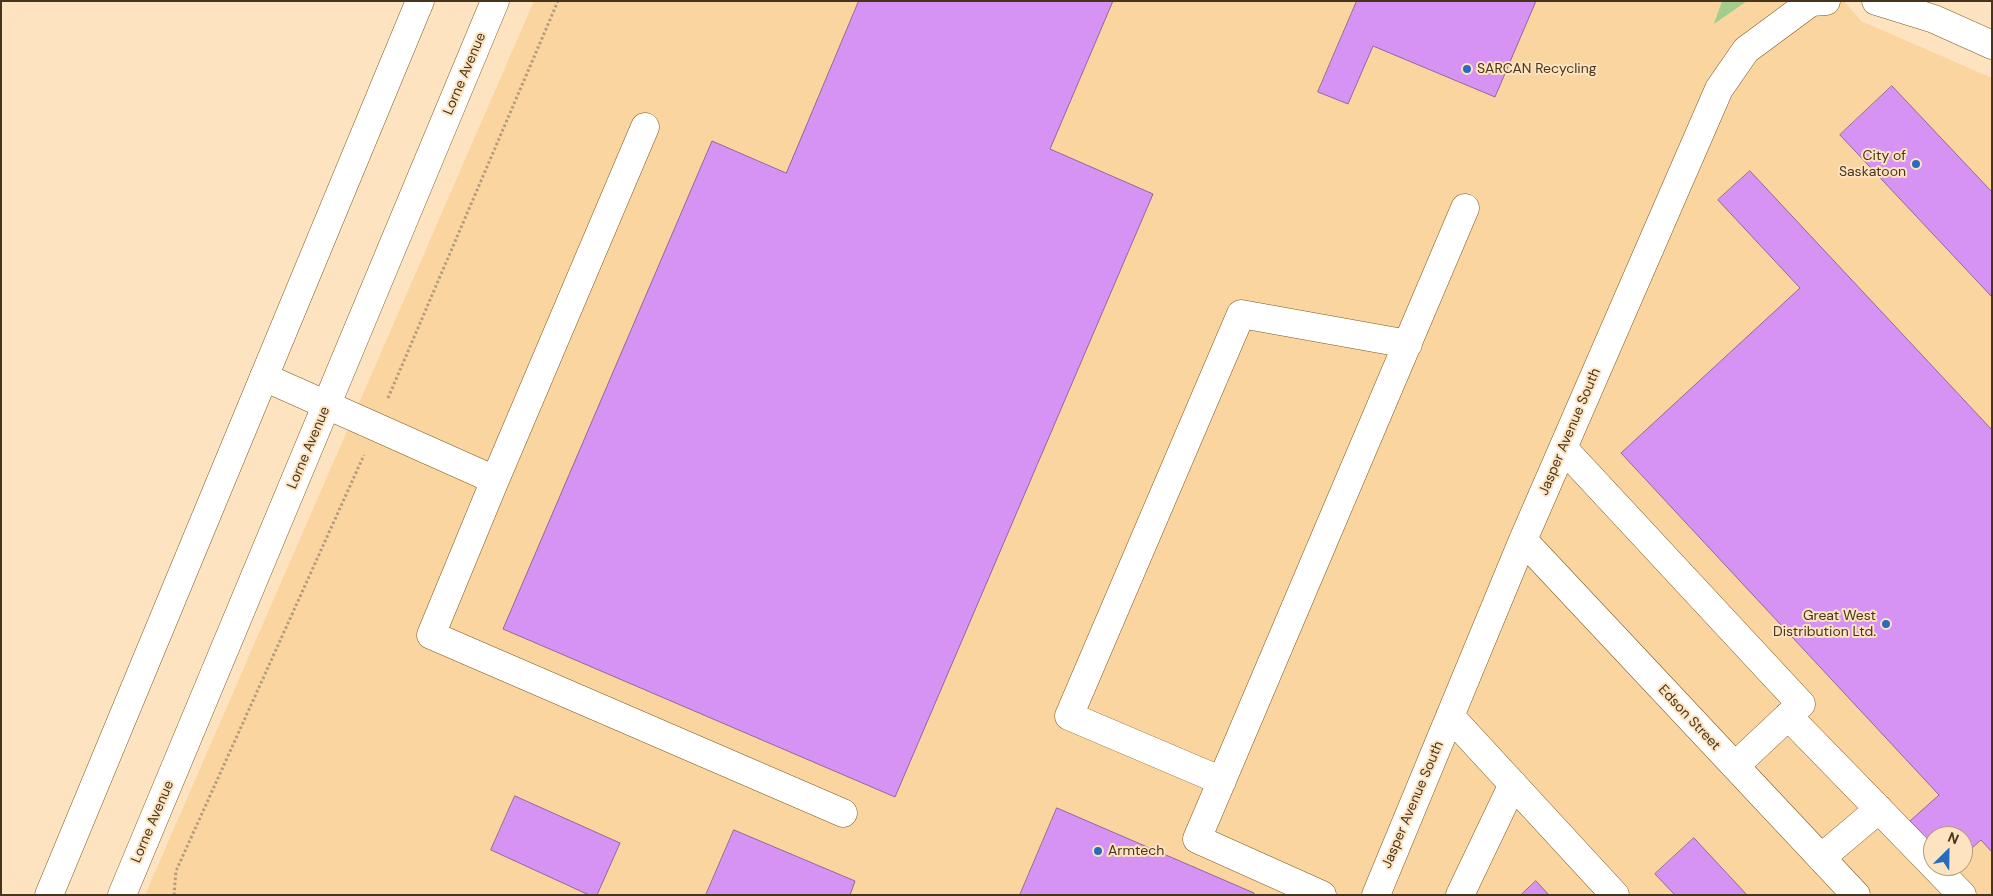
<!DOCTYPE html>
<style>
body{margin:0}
#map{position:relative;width:1993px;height:896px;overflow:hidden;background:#fde3c0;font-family:"DM Sans",sans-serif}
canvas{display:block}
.frame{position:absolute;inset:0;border:2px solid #46351c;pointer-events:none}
.north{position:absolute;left:1923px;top:826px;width:50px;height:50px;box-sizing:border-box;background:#fde3c0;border:1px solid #b49d7e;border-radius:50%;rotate:23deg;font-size:14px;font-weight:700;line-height:20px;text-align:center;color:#46351c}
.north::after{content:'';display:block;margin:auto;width:18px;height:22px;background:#276cbd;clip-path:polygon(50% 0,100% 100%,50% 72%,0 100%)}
</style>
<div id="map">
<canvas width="1993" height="896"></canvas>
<div class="frame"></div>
<div class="north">N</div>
</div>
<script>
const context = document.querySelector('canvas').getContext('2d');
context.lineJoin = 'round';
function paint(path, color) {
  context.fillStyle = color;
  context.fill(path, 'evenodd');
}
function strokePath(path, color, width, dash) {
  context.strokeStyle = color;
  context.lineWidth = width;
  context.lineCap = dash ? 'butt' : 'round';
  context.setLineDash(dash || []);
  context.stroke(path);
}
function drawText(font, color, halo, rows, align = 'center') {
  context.font = font + ' "DM Sans",sans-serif';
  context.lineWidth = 4;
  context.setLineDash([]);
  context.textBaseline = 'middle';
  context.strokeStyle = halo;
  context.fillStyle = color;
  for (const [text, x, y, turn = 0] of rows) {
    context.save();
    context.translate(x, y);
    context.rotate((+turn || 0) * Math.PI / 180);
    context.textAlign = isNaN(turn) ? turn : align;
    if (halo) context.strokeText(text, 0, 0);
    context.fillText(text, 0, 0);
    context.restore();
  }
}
paint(new Path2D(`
 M534 1H1844L1861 21 1992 78V895H145ZM1933 836H1963V866H1933Z`), '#fbd5a0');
paint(new Path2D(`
 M1722 1H1747L1714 24Z`), '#a3cd8d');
const building = new Path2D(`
 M859 1H1113L1050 149 1153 194 895 797 503 629 712 141 786 173Z
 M1357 1H1536L1495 97 1373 46 1348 104 1318 92Z
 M1892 86 1992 192V297L1840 135Z
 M1750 171 1992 430V852L1981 840 1963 856V836H1933V846L1910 821 1939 795 1621 453 1800 288 1718 200Z
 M515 796 620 843 597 895H589L491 850Z
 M1057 808 1254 893V895H1020Z
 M734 830 855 881 850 895H706Z
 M1694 838 1747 895H1675L1655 874Z
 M1536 881 1549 895H1521Z`);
paint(building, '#d693f4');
strokePath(building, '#8e6a9f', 1);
const minor = new Path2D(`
 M1876 1 1934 19 1992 45
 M264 377 495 480 645 127
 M1563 448 1801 704 1735 766
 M495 480 431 635 843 813
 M1523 540 1856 895
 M1450 716 1615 895
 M1788 716 1933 865
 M1222 781 1069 716 1241 314 1408 344
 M1821 858 1879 809
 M1934 866 1962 895
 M1322 895 1197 839 1465 208
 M1376 895 1523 540 1719 89 1746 50 1811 2 1826 1
 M1460 895 1513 784`);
const major = new Path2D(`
 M49 895 420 1
 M122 895 495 1`);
strokePath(minor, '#7e581b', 29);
strokePath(major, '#7e581b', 29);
strokePath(new Path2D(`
 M388 398 558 1
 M174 895 176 871 364 455`), '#b39d7e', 3, [2.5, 2.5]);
strokePath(minor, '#fff', 28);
strokePath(major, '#fff', 28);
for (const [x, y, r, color] of [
 [1467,69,5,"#276cbd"],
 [1916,164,5,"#276cbd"],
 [1886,624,5,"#276cbd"],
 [1098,851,5,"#276cbd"]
]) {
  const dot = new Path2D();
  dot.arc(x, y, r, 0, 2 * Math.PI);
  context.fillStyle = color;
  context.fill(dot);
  strokePath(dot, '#fde3c0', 2);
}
drawText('14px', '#46351c', '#fde3c0', [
 ["SARCAN Recycling",1477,69],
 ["City of",1906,156,"right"],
 ["Saskatoon",1906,172,"right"],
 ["Great West",1876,616,"right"],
 ["Distribution Ltd.",1876,632,"right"],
 ["Armtech",1108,851]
], 'left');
drawText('14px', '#46351c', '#fde3c0', [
 ["Lorne Avenue",465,74,-67],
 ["Jasper Avenue South",1570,432,-67],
 ["Lorne Avenue",309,448,-67],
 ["Edson Street",1689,718,47],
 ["Jasper Avenue South",1413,805,-67],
 ["Lorne Avenue",153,822,-67]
]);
</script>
